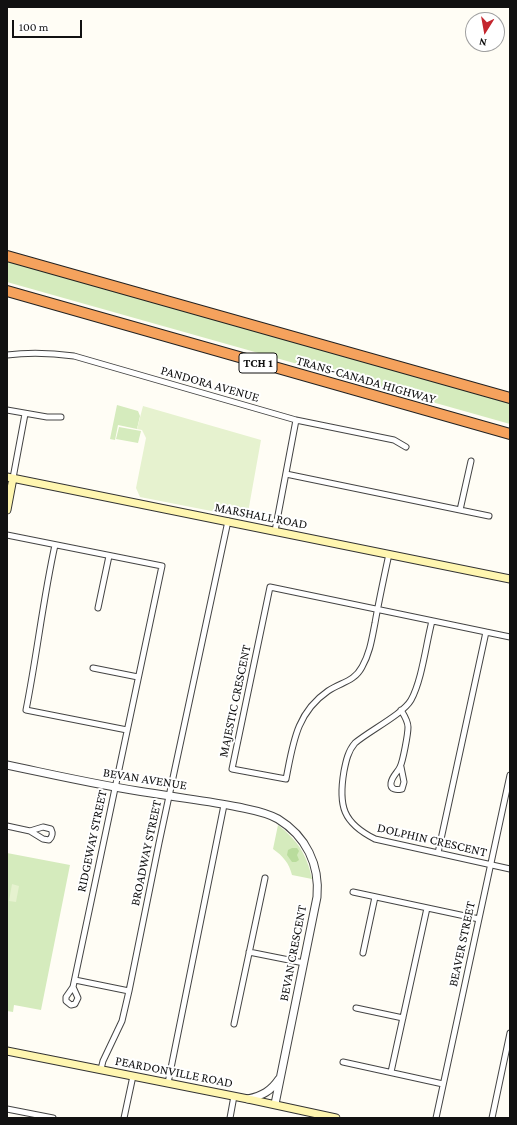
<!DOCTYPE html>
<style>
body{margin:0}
#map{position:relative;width:517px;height:1125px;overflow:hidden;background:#fffdf5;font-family:"Crimson Pro",serif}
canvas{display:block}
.frame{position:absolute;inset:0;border:8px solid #111;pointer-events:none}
.north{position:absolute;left:465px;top:12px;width:40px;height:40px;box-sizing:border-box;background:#fff;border:1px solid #a0a0a0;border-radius:50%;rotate:191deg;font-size:11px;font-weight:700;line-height:16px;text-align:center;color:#111}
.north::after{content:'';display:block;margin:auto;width:14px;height:18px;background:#c4262e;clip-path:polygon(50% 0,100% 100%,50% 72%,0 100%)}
.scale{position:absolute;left:12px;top:20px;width:70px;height:18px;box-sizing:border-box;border:2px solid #111;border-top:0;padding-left:5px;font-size:12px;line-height:14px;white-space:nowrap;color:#111;-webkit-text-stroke:3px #fff;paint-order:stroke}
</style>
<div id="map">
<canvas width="517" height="1125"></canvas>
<div class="frame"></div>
<div class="north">N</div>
<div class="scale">100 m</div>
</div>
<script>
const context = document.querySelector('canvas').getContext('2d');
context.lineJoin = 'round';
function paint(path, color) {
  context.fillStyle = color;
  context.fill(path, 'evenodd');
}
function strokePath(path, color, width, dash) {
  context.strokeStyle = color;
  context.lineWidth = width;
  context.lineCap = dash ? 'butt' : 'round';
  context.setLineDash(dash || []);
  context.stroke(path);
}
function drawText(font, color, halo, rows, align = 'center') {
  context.font = font + ' "Crimson Pro",serif';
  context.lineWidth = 4;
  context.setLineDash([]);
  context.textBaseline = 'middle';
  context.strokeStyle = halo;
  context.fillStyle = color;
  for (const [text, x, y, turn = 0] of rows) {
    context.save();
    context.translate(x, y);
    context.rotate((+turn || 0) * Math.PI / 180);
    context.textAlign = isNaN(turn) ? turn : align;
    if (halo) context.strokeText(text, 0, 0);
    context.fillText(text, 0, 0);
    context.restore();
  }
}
paint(new Path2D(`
 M7 261 510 402V424L7 282Z
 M117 405 138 411 140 416 137 429 118 425 115 440 110 439Z
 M119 427 141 431 138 443 116 439Z
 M278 825C297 840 307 854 312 879L292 875C289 863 283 856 273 849Z
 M7 853 70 865 41 1010 14 1005 13 1012 7 1011Z`), '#d5ebbd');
paint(new Path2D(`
 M292 848H297L299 851 297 855 299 860 296 862H292L287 855 288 850Z`), '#b9dc9c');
paint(new Path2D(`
 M143 406 261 440 247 518 140 497 136 488 146 438 142 430 137 429Z
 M12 884 19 886 16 902 9 901Z`), '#e6f2cf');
const minor = new Path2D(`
 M7 355C30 352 52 353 74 356L296 420 394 440 406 447
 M7 410 47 417H61
 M286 474 489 516
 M13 478 25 414
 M460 510 471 461
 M275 531 296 420
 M7 535 162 566 73 987 66 997V1001L71 1005 75 1004 78 998 73 987
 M55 545C43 599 37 655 26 710L127 730
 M389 554C384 577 379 600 375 623 372 638 370 653 362 667 354 682 341 682 328 691 296 713 293 744 286 779L232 769 270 587 510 637
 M98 608 109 556
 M432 621C426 644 422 680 411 700 403 714 369 731 355 743 348 751 346 761 344 771 338 806 343 823 375 839L510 869
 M93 668 138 677
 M401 767 404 782 402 789C397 790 390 790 391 783 392 776 398 772 400 767 403 761 408 734 408 727 408 721 404 715 401 710
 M7 826 30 831 43 839 49 840C53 836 53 833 51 829L43 827 30 831
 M438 853 486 632
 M353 892 479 919
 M249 952 304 963
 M363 953 375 897
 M75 980 129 991
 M356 1008 403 1018
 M234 1024 265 878
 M343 1062 443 1084
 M101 1069 103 1061 122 1021 129 991 159 843 228 521
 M391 1072 427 908
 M168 1083 224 805
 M7 1109 53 1118
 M124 1118 133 1076
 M230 1118 234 1096
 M436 1118 510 775
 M492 1118 510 1033`);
const tertiary = new Path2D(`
 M7 765C55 775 102 786 151 793 180 798 209 801 238 807 252 810 266 812 278 819 306 836 320 865 317 897L275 1104
 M248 1099C262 1096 271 1091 279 1079`);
const secondary = new Path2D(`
 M7 477 510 579
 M7 510 13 478
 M7 1051 248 1099 336 1118`);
const motorway = new Path2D(`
 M7 256 510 398
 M7 291 510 434`);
strokePath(minor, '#444', 7);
strokePath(tertiary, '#444', 9);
strokePath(secondary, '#333', 9);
strokePath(motorway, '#222', 12);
strokePath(minor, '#fff', 5);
strokePath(tertiary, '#fff', 7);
strokePath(secondary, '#fff6b0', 7);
strokePath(motorway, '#f5a25d', 10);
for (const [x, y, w] of [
 [258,363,38]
]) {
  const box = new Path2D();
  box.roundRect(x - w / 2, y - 10, w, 20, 3);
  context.fillStyle = '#fff';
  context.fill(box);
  strokePath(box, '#111', 1);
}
drawText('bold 12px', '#111', null, [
 ["TCH 1",258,363]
]);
drawText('13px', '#111', '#fff', [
 ["TRANS-CANADA HIGHWAY",366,380,16],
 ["PANDORA AVENUE",210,384,16],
 ["MARSHALL ROAD",261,516,11],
 ["MAJESTIC CRESCENT",235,701,-78],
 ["BEVAN AVENUE",145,779,9],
 ["DOLPHIN CRESCENT",432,840,13],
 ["RIDGEWAY STREET",92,841,-78],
 ["BROADWAY STREET",146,853,-78],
 ["BEAVER STREET",462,944,-78],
 ["BEVAN CRESCENT",293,953,-79],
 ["PEARDONVILLE ROAD",174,1072,11]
]);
</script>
